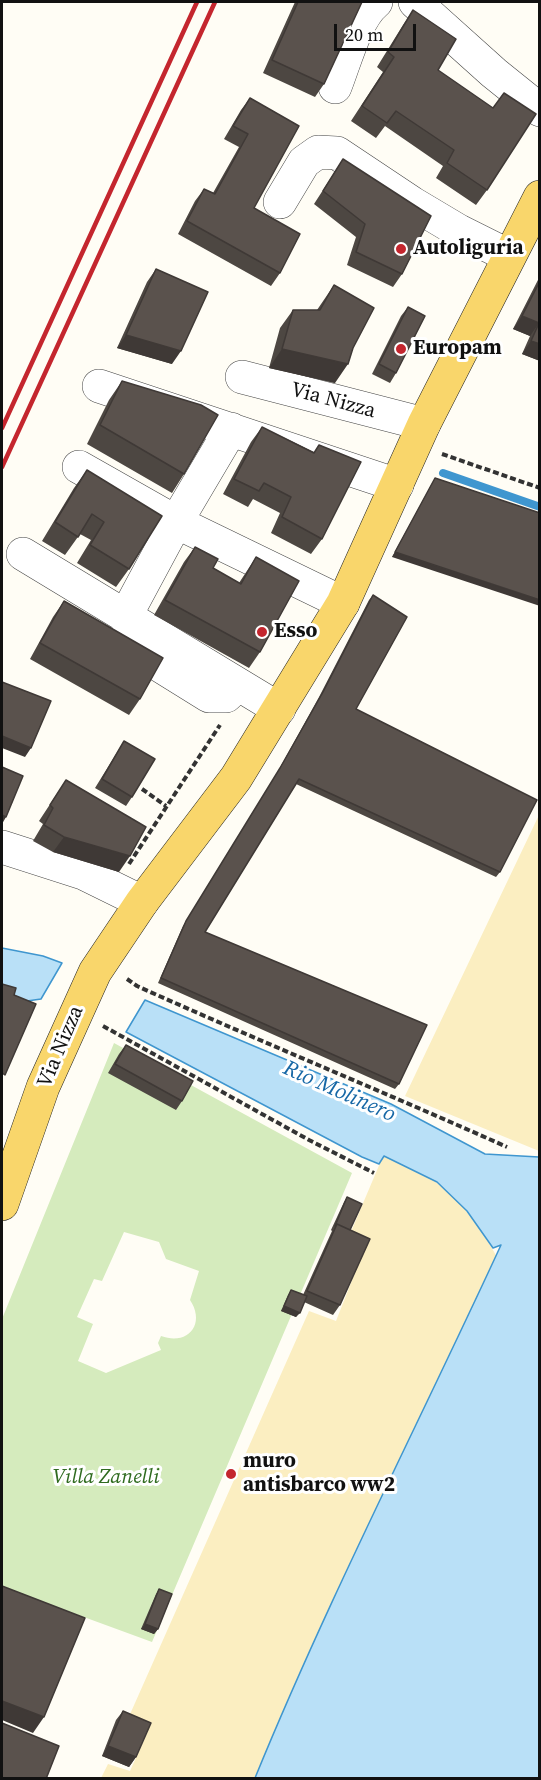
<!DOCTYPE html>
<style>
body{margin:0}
#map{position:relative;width:541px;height:1780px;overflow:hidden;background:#fffdf5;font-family:"Source Serif 4",serif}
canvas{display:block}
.frame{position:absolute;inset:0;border:3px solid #111;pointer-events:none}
.scale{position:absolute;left:334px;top:24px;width:82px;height:27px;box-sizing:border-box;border:3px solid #111;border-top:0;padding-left:8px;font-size:18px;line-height:21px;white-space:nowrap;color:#111;-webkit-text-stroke:4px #fff;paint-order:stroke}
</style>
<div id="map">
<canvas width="541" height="1780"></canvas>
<div class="frame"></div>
<div class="scale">20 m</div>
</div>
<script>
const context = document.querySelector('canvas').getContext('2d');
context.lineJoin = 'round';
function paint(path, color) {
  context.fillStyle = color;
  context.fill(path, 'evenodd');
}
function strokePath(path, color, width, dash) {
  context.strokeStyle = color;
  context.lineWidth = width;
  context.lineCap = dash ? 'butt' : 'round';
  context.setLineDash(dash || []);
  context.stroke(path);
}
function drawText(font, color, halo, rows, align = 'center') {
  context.font = font + ' "Source Serif 4",serif';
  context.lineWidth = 6;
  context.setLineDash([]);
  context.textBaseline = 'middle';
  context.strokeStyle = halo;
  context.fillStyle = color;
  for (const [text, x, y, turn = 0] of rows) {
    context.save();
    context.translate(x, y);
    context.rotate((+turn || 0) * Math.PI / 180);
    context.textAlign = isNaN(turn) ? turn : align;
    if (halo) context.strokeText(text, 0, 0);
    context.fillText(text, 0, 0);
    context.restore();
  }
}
paint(new Path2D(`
 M114 1043 352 1173 152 1642 2 1587V1319ZM124 1232 159 1242 166 1259 199 1271 190 1300C206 1324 188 1346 161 1336L158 1343 161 1350 106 1373 78 1361 93 1324 77 1317 94 1279 102 1281Z`), '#d5ebbd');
paint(new Path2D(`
 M539 815 540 1151H539L405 1096Z
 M383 1156C401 1164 422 1171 437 1183 474 1211 495 1251 515 1292L298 1778H101L108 1764 130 1771 148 1731 127 1721 309 1311 336 1321 367 1242 350 1234Z`), '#fbeec1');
const water = new Path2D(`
 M2 948 43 956 62 963 41 999 27 1001 2 999Z
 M145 1000 391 1104 485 1154 539 1157V1778H255C329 1597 419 1423 501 1245L493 1248 467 1211 437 1182 384 1156 379 1164 362 1157 126 1032Z`);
paint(water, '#b9e0f7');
strokePath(water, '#3f96cf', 1.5);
strokePath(new Path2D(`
 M443 473 540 507`), '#3f96cf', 8);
const minor = new Path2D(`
 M415 2 494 73 540 110
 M335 87C345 62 356 18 376 2
 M280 202 304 162 318 152 337 153 412 203 459 231 509 256
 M242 377 424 424
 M99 386 397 485
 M79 467 176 522 343 603
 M23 554 279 709
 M125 617 176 522 231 429
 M122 642 209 696H226L238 685
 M2 847 83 873 142 902`);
const major = new Path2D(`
 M2 1204 43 1087 95 972 142 902 236 778 343 603 424 424 540 197`);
strokePath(minor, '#444', 34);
strokePath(major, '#222', 34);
strokePath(new Path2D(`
 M442 454 540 488
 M142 789 166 806
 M129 864 220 725
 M127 979 137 986C259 1041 384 1092 507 1147
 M103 1026 309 1140 374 1173`), '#333', 4, [6, 3]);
strokePath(minor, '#fff', 33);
strokePath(major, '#f9d66b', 33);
strokePath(new Path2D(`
 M2 428 197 2
 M2 467 215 2`), '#c4262e', 4.5);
paint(new Path2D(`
 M295 2H362L324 84 315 97 263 73Z
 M413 10 487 190 476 205 436 178 443 166 385 126 376 138 351 121 383 72 377 67 403 25Z
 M250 98 254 208 280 273 271 286 178 234 195 201 204 189 213 193 239 147 224 139 241 110Z
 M343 159 402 274 393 287 347 265 356 237 314 204Z
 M156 269 172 364 117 348 147 282Z
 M540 276V361L522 354 530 336 513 329Z
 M334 285 335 383 269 368 280 328 293 310H317Z
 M408 307 396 373 390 383 372 374 401 316Z
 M122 381 184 474 172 493 87 444 109 400Z
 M262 427 314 452 322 539 311 554 271 533 280 513 253 499 248 507 223 494 251 442Z
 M87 470 129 569 116 587 77 563 91 540 80 534 65 555 42 541 74 488Z
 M435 478 540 513 392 557Z
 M195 547 213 568 239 583 256 557 260 652 249 668 154 615 184 562Z
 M373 595 356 709 500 872 496 877 296 784 205 932 399 1084 395 1089 158 983 183 926 277 773 319 697 369 600Z
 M64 601 140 699 129 715 30 659 53 617Z
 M124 741 132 797 126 806 95 788Z
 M66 780 119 872 53 852 33 841 43 824 39 821Z
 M126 1045 182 1101 176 1110 108 1073 119 1054Z
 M347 1197 350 1230 340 1305 333 1315 304 1302 296 1317 281 1311 288 1295 291 1290 303 1295 332 1231 331 1230 344 1202Z
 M159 1589 158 1629 154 1634 141 1629 156 1594Z
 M123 1711 136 1757 129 1767 102 1756 116 1720Z`), '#4d4742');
paint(new Path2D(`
 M522 316 539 323 530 336 513 329Z
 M126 335 181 351 172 364 117 348Z
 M531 341 540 344V361L522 354Z
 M282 349 348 364 335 383 269 368Z
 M395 552 540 600V606L392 557Z
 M2 736 31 748 25 757 2 748Z
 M2 815 6 817 2 824Z
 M64 837 130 856 119 872 53 852Z
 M284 1306 300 1313 296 1317 281 1311Z
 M145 1624 158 1629 154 1634 141 1629Z
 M2 1701 44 1717 33 1733 2 1720Z
 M108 1746 136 1757 129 1767 102 1756Z`), '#3f3936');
const building = new Path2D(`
 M298 2H362L324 84 272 60Z
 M413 10 456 39 438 70 493 108 504 93 536 114 487 190 447 163 454 150 396 111 387 123 362 106 394 57 388 52Z
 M250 98 299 126 254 208 300 234 280 273 187 221 204 189 215 194 248 134 233 126Z
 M343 159 431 216 402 274 356 252 365 224 323 191Z
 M156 269 208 292 181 351 126 335Z
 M540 281V344L531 341 539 323 522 316Z
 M334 285 374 308 353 348 348 364 282 349 293 310H320Z
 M408 307 425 316 396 373 379 364Z
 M122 381 201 405 218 415 184 474 100 425Z
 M262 427 314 453 319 445 361 462 322 539 282 517 291 497 264 483 259 491 234 479Z
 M87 470 162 516 129 569 90 545 104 522 92 514 78 537 55 522Z
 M435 478 540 513V600L395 552Z
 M195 547 218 559 213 568 241 584 256 557 299 581 260 652 165 600Z
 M373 595 407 617 356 709 537 800 500 872 299 779 205 932 427 1025 399 1084 161 978 186 921 280 768 323 692Z
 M64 601 163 658 140 699 40 643Z
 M2 682 51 701 31 748 2 736Z
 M124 741 155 759 132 797 102 779Z
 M2 767 23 776 6 817 2 815Z
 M66 780 146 827 130 856 64 837 44 825 53 808 50 805Z
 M2 984 16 988 14 995 36 1004 5 1075 2 1073Z
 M126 1045 193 1081 182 1101 115 1064Z
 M347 1197 362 1204 350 1230 337 1224 336 1226H335Z
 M337 1224 370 1239 340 1305 307 1291Z
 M291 1290 307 1296 300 1313 284 1306Z
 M2 1586 85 1618 44 1717 2 1701Z
 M159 1589 172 1594 158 1629 145 1624Z
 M123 1711 151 1723 136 1757 108 1746Z
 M2 1723 59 1746 46 1779H2Z`);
paint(building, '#5a524d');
strokePath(building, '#3f3936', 1.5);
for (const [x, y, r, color] of [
 [401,249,6,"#c4262e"],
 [401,349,6,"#c4262e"],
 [262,632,6,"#c4262e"],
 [231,1474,6,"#c4262e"]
]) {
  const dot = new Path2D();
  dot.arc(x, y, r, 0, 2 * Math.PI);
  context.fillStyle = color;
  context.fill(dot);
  strokePath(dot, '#fff', 2);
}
drawText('bold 21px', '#111', '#fff', [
 ["Autoliguria",413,249],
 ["Europam",413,349],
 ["Esso",274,632],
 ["muro",243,1462],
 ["antisbarco ww2",243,1486]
], 'left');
drawText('21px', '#111', '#fff', [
 ["Via Nizza",333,401,15],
 ["Via Nizza",61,1047,-67]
]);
drawText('italic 21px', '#2f6b1f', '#fff', [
 ["Villa Zanelli",106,1478]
]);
drawText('italic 22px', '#1768a6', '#fff', [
 ["Rio Molinero",339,1092,24]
]);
</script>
